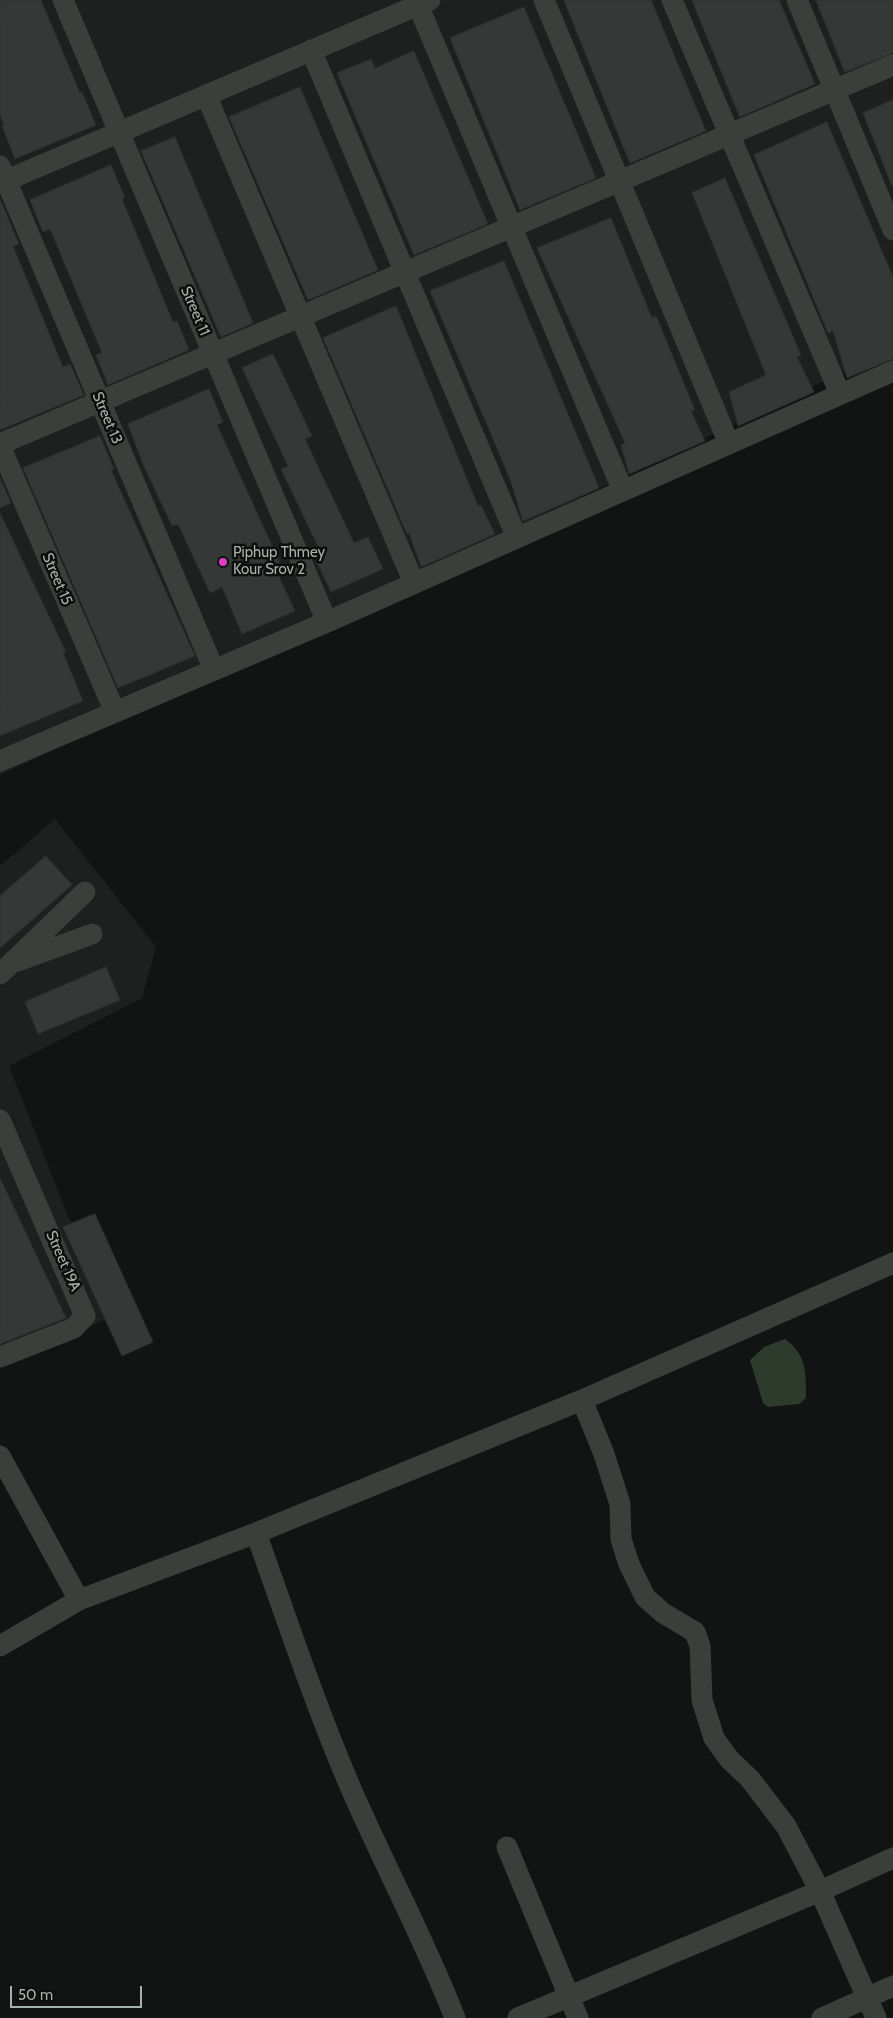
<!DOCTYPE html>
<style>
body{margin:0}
#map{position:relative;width:893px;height:2018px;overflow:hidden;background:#121313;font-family:Cabin,sans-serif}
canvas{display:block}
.scale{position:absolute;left:10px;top:1986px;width:132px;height:22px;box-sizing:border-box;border:2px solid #a5b3a8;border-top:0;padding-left:6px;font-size:15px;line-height:18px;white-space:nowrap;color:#a5b3a8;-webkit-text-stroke:4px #0d0e0e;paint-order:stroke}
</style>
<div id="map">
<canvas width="893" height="2018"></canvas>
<div class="scale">50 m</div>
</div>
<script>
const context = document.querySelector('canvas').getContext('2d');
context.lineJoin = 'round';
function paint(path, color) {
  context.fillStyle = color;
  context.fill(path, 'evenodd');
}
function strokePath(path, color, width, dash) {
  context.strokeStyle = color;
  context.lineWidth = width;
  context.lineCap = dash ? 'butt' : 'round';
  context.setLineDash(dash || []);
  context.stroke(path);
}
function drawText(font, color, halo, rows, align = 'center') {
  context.font = font + ' Cabin,sans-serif';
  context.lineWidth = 5;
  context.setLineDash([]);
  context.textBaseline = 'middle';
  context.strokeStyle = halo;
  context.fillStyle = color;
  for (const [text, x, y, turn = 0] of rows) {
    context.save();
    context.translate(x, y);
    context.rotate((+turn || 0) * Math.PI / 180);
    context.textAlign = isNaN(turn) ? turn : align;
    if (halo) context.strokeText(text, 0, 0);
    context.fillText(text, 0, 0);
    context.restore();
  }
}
paint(new Path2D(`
 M0 0H893V348L0 775Z
 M55 819 156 947 142 998 9 1066 108 1318 0 1369V866Z`), '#1e201f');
paint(new Path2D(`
 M785 1339C807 1355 806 1373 806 1398L799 1404 768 1407 763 1403 750 1360 764 1347Z`), '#2d3b2d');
const building = new Path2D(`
 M0 0H41L80 93 82 92 96 125 15 159 2 126 4 125 0 115Z
 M564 0H651L706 131 630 163Z
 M692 0H779L815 84 740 117Z
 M816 0H893V53L845 72Z
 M524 7 596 178 520 210 450 38Z
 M414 51 488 224 414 255 337 73 371 59 375 68Z
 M300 87 378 270 308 300 229 117Z
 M893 100V186H892L863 113Z
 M827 122 893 277V359L847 378 833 331 828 333 754 155Z
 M175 137 253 323 221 337 141 151Z
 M111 165 125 198 122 199 173 322 177 321 189 350 108 385 96 355 102 353 50 229 43 232 30 200Z
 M725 178 801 355 797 357 814 392 738 426 729 392 766 375 692 193Z
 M0 199 19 244 13 246 63 367 70 364 84 395 0 430Z
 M611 218 652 318 656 316 695 410 691 411 705 441 629 474 621 445 625 443 537 248Z
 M504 261 599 488 523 521 510 479 430 291Z
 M396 306 478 506 481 505 495 534 421 567 409 533 407 534 323 338Z
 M273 354 312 436 305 439 354 543 368 537 383 569 331 592 316 560 323 557 281 469 288 466 242 368Z
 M209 389 223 422 217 425 280 563 274 566 295 611 242 634 222 587 210 593 178 524 172 526 143 464 128 424Z
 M100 436 114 469 111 470 195 656 118 688 23 468Z
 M0 478 11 503 0 508Z
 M0 513 66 652 63 653 83 701 0 736Z
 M46 856 72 885 0 948V896Z
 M106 967 120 1000 38 1034 25 1002Z
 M0 1178 66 1318 0 1344Z
 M95 1214 153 1342 122 1356 63 1227Z`);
paint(building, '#343836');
strokePath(building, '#2c2f2e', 1);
strokePath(new Path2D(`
 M63 0 327 622
 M544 0 729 444
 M672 0 840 394
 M797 0 893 230
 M418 5 623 491
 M311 50 517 538
 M206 95 414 583
 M0 166 214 670
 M0 183 430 0
 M0 444 893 65
 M0 446 115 712
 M0 761 327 622 893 371
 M18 961 92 934
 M0 974 85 892
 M0 1120 85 1316 74 1328 0 1357
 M582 1400 604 1454 620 1504 621 1539 629 1564 645 1597 663 1613 695 1632 700 1646 702 1700 714 1738 729 1759 750 1779 786 1826 820 1891 876 2018
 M0 1456 79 1600
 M256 1533C286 1617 314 1702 349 1784 383 1863 424 1938 455 2018
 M0 1646 79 1600 256 1533 582 1400 893 1263
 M507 1847 578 2018
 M518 2018 820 1891 893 1858
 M822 2018 893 1986`), '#3a3f3c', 21);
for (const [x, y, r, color] of [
 [223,562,5,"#df3ec2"]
]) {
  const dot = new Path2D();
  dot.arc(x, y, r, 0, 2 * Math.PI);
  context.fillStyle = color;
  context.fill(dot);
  strokePath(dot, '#0d0e0e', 2);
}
drawText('15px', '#a5b3a8', '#0d0e0e', [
 ["Street 11",195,311,67],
 ["Street 13",107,418,67],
 ["Street 15",57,579,67],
 ["Street 19A",63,1261,66]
]);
drawText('15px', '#a5b3a8', '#0d0e0e', [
 ["Piphup Thmey",233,553],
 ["Kour Srov 2",233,570]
], 'left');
</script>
